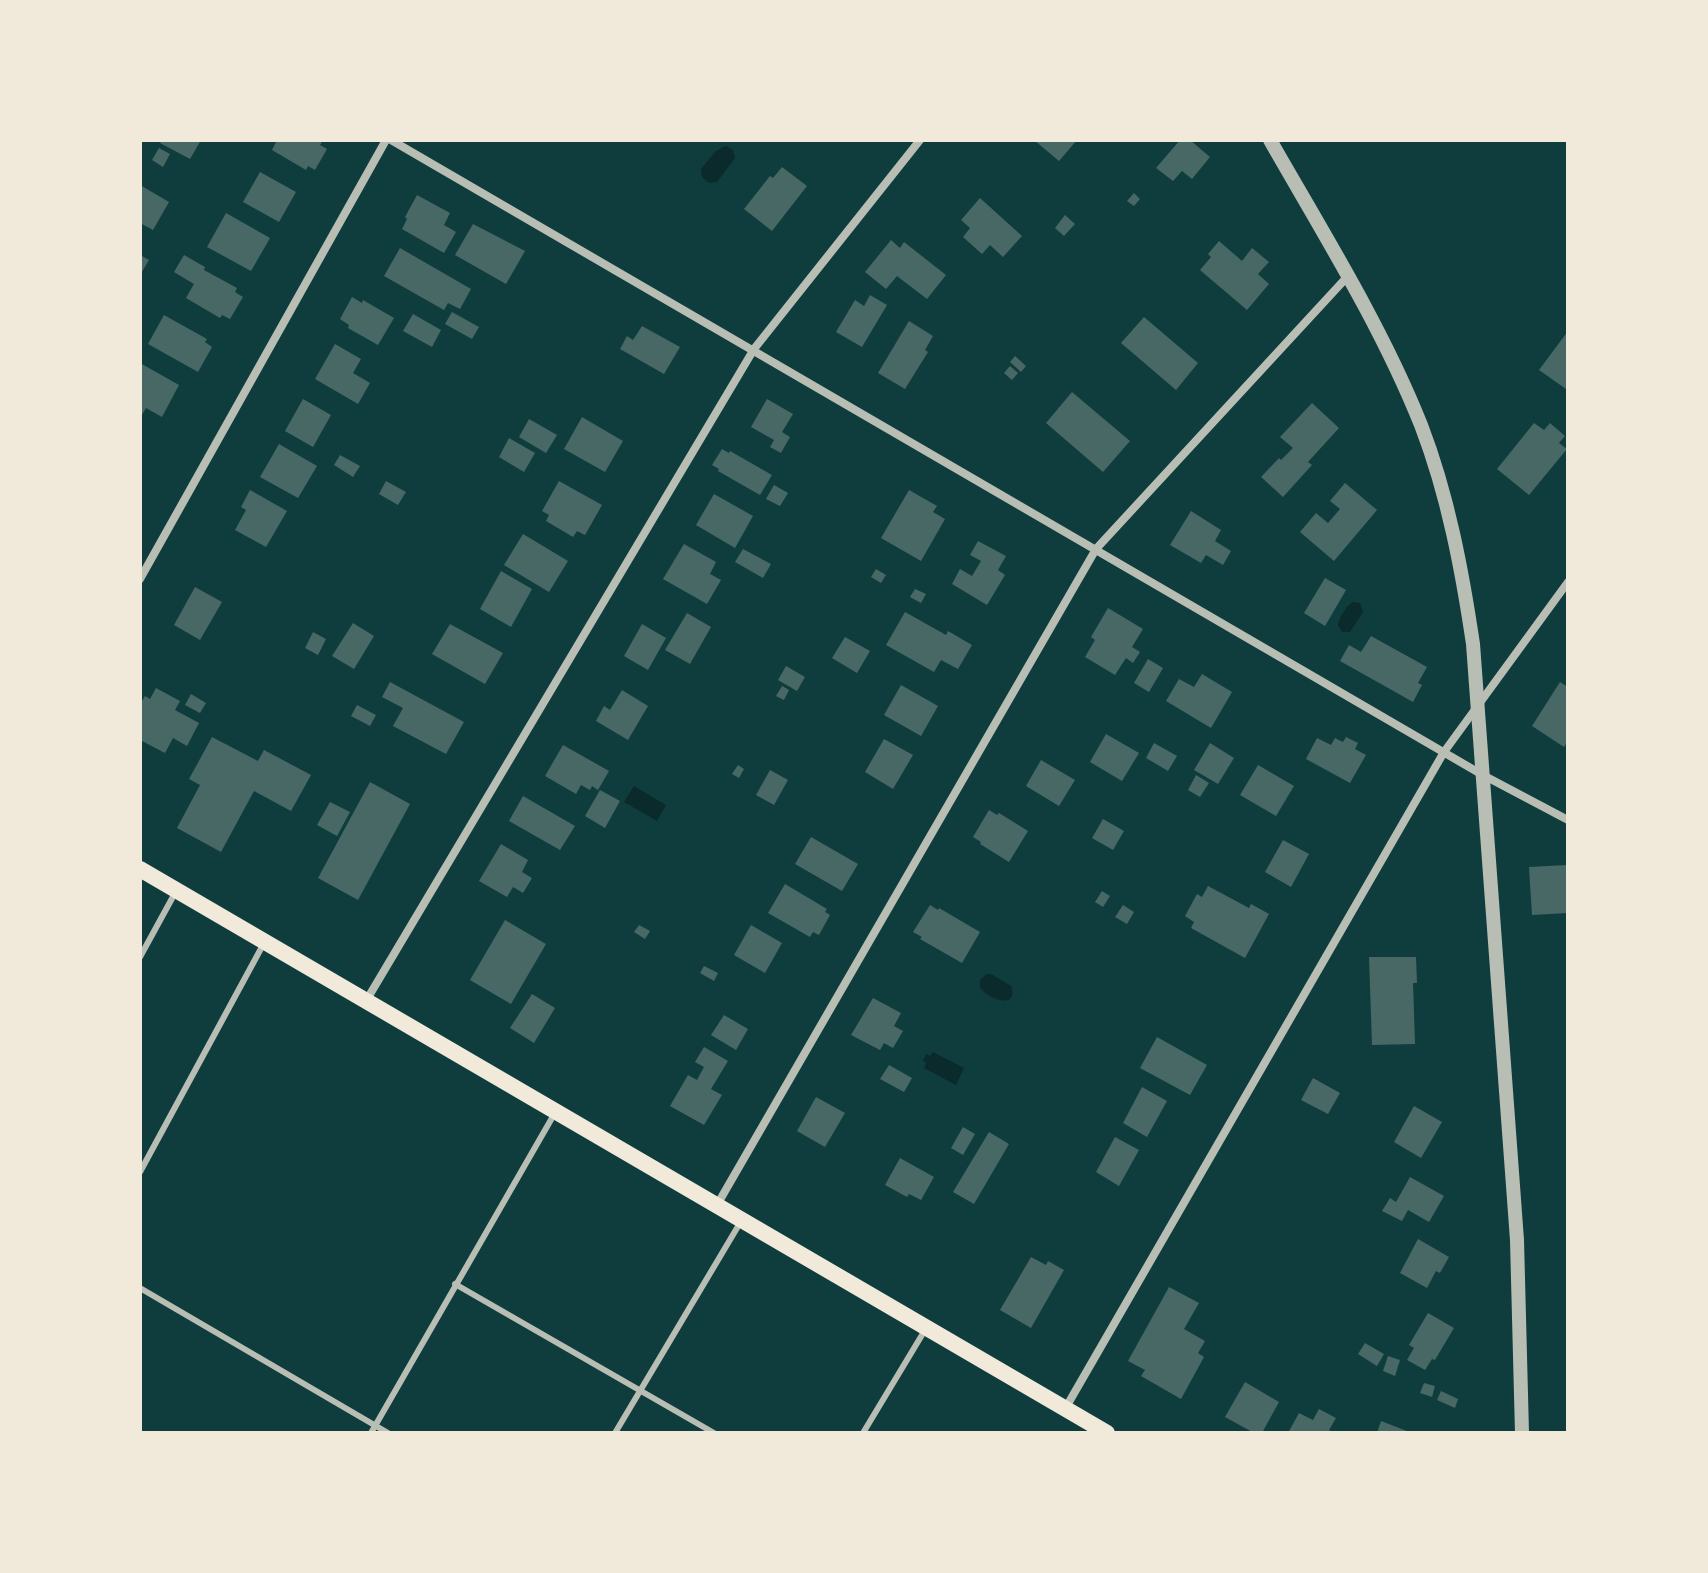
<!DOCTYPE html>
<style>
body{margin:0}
#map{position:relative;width:1708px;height:1573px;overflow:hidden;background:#0f3d3e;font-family:Barlow,sans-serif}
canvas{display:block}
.frame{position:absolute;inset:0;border:142px solid #f1e9da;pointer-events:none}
</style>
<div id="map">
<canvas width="1708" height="1573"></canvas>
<div class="frame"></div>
</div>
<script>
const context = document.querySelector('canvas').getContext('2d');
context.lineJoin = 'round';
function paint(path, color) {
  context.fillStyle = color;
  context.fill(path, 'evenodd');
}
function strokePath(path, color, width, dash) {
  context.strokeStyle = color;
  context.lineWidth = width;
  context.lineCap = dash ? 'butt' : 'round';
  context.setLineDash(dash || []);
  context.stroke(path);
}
paint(new Path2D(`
 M725 146C732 148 734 151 735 158L717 182 709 183 702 177 701 169 716 151Z
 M1353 602 1360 603 1363 612 1350 632H1342L1338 625C1339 618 1346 606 1353 602Z
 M634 786 666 805 657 821 624 802Z
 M987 974H991L1011 986C1020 1012 984 997 980 987 979 985 980 982 980 980Z
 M933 1052 964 1068 956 1085 924 1068 926 1063 923 1061 926 1054 930 1056Z`), '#0a2a2b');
paint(new Path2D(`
 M162 140H201L190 159 160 143Z
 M277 140H319L322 142 320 145 327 149 315 170 308 166 306 170 272 150Z
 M1034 140H1077L1059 161Z
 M1180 140H1190L1210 157 1192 179 1182 171 1173 181 1156 168Z
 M159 148 170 154 163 167 152 160Z
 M782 167 807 186 772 231 744 209 770 176 773 178Z
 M260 172 296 192 279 222 243 202Z
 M140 185 169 202 153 230 140 223Z
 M1134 193 1140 199 1134 206 1127 201Z
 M417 195 450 213 444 225 456 232 444 253 402 229 407 219 405 217Z
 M980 198 1022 236 1003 257 990 245 982 254 963 237 970 228 961 220Z
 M226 213 270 238 251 271 207 247Z
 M1065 215 1075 224 1064 236 1055 228Z
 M473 224 525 251 506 284 455 255Z
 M891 240 900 248 904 242 946 275 927 299 897 276 886 289 865 272Z
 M1219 241 1242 261 1252 248 1269 262 1258 274 1269 284 1247 310 1200 270 1211 257 1208 254Z
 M400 248 471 289 460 309 448 303 444 310 384 276Z
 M140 255 149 260 140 275Z
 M184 255 205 267 204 270 237 288 235 292 243 297 230 319 222 315 220 318 186 298 194 284 174 272Z
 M870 295 887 305 862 347 836 332 855 300 864 306Z
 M352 297 362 303 363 300 394 318 378 345 348 328 349 325 340 319Z
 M452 312 479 327 472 339 445 324Z
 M413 314 441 330 432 347 403 331Z
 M164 315 207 339 205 342 212 347 198 372 148 344Z
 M1144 317 1198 363 1176 390 1121 343Z
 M909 321 933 336 925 350 928 352 905 389 878 373Z
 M642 326 680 347 664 374 620 349 627 336 633 340Z
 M1568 331V386L1566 389 1539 370Z
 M335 344 361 359 353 373 370 383 358 404 315 379Z
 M1015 356 1026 366 1021 372 1010 362Z
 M140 363 179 385 162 417 146 408 140 418Z
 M1010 366 1018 373 1012 380 1004 373Z
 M1072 392 1130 441 1103 472 1046 423Z
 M303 399 331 415 313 447 285 431Z
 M767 399 793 414 782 432 790 437 781 453 770 447 774 440 751 427Z
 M1312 403 1339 428 1308 462 1312 465 1283 497 1261 477 1279 458 1281 460 1293 448 1280 437Z
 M582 417 623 441 605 472 564 449Z
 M529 419 557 435 546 453 519 437Z
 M1534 423 1544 430 1550 423 1565 436 1559 443 1567 449 1529 495 1497 469Z
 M509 438 535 453 524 472 499 457Z
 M279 444 317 466 298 498 260 477Z
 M722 449 729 453 730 451 772 475 760 495 718 471 719 469 712 465Z
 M340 455 360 466 353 477 334 465Z
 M386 481 406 492 398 505 379 494Z
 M559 481 602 505 585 535 577 531 573 537 546 521 549 515 542 511Z
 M1345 483 1377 510 1334 561 1300 532 1316 513 1328 523 1340 509 1330 501Z
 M774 485 788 493 780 506 766 499Z
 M250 490 287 511 266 547 235 530 246 510 241 507Z
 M909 490 937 506 933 512 945 519 921 561 881 538Z
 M714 494 753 516 735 548 696 525Z
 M1191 511 1221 530 1215 541 1231 551 1223 565 1206 555 1201 563 1170 545Z
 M523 534 568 561 549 592 504 565Z
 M978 541 1006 556 998 570 1005 575 987 605 952 584 960 569 972 576 981 561 970 555Z
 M684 544 716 562 710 574 721 580 707 604 663 579Z
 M743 549 771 564 763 578 735 562Z
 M876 569 886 575 881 583 871 577Z
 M501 571 532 589 511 627 480 609Z
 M1325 578 1346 590 1325 626 1304 613Z
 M195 587 222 602 200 640 174 625Z
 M915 589 926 594 921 603 910 597Z
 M1108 608 1143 629 1132 647 1140 652 1133 663 1126 658 1115 675 1085 657 1095 640 1091 637Z
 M905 612 946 635 948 631 972 645 958 669 941 660 934 672 886 645Z
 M687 613 711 627 690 664 665 650Z
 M353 623 374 636 354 669 332 656Z
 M450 624 503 653 485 684 432 654Z
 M642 624 666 638 648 670 624 656Z
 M313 632 326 639 318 655 305 648Z
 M1371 636 1427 667 1418 683 1422 685 1413 702 1340 661 1349 645 1361 652Z
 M845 637 870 651 857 673 832 658Z
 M1148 659 1163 668 1149 692 1134 683Z
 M786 666 805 677 797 691 778 680Z
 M1202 674 1232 692 1211 728 1166 701 1179 679 1194 687Z
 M390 682 464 722 446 754 393 726 403 708 382 697Z
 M1560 682 1568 687V741L1564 747 1532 726Z
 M901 685 938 706 921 736 884 715Z
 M782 686 789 690 784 700 776 696Z
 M156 688 180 701 175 710 199 723 187 746 173 738 165 753 140 740V704L145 696 150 699Z
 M622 690 648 706 628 740 596 721 604 706 610 710Z
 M191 694 206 703 200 713 185 705Z
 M357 705 376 715 370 726 351 716Z
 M1106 734 1139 753 1122 781 1090 762Z
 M212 737 258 761 264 750 311 775 291 811 254 791 221 852 177 828 200 785 189 779Z
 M1346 737 1358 743 1355 749 1366 755 1350 783 1306 759 1317 738 1331 745 1335 738 1343 742Z
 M884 739 913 755 893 789 865 772Z
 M1154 743 1177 756 1168 771 1146 758Z
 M1210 743 1234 758 1218 784 1194 770Z
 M563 745 609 771 598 790 592 786 590 790 581 785 576 794 545 776Z
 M1041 760 1075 780 1059 806 1026 786Z
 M738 765 744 769 739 778 732 774Z
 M1258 765 1294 786 1276 816 1240 795Z
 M770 770 788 780 774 805 756 795Z
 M1196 775 1209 783 1200 797 1188 790Z
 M370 782 410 804 358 900 318 878Z
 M600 790 620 801 605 828 585 816Z
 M523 796 575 826 560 850 509 821Z
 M330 802 350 812 337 836 317 825Z
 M989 810 997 815 999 813 1028 831 1009 862 980 844 981 842 973 837Z
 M1103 819 1124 831 1113 850 1092 838Z
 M811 837 858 864 842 891 795 864Z
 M1283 840 1309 854 1291 887 1265 872Z
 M501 844 528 860 522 872 532 878 523 893 513 887 507 897 479 881Z
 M1567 865 1568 913 1532 915 1529 867Z
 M785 884 827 909 825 912 830 915 819 935 813 932 810 937 768 913Z
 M1208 886 1249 908 1251 904 1269 914 1245 958 1191 928 1194 922 1185 916 1197 894 1202 897Z
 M1102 891 1110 896 1103 907 1095 902Z
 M930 905 938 910 939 908 980 932 962 963 920 939 922 937 913 932Z
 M1123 905 1134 912 1127 924 1115 917Z
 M505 920 546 944 511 1004 470 980Z
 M639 925 650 931 645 939 634 932Z
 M751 925 782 943 765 973 734 955Z
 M1369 957H1416L1417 983H1413L1415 1044 1372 1045Z
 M704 966 718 973 714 981 700 973Z
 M532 994 555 1008 534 1043 510 1028Z
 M873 998 901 1013 894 1026 903 1031 893 1048 884 1043 880 1050 851 1035Z
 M724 1015 748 1029 736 1050 711 1035Z
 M1157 1037 1207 1065 1190 1095 1140 1068Z
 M704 1047 728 1061 711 1089 722 1095 704 1125 670 1106 688 1075 697 1080 704 1067 695 1062Z
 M889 1065 912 1078 904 1092 880 1079Z
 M1313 1078 1340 1093 1328 1114 1301 1100Z
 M1142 1087 1167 1101 1147 1137 1123 1123Z
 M816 1097 845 1113 825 1147 797 1131Z
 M1414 1106 1442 1122 1421 1158 1394 1142Z
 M963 1127 975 1134 963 1155 951 1148Z
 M989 1132 1009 1144 974 1204 953 1192Z
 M1115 1137 1139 1150 1119 1186 1096 1172Z
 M900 1158 934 1177 921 1200 909 1194 907 1197 885 1185Z
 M1410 1177 1444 1196 1429 1222 1408 1210 1402 1221 1382 1211 1390 1198 1396 1202Z
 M1418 1239 1449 1257 1440 1273 1436 1271 1427 1288 1400 1273Z
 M1031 1257 1046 1265 1048 1261 1064 1270 1031 1328 1000 1310Z
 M1169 1287 1199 1303 1184 1329 1205 1341 1198 1353 1204 1357 1181 1399 1141 1376 1145 1370 1128 1361Z
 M1428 1313 1454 1328 1435 1360 1432 1359 1425 1370 1407 1360 1414 1348 1409 1345Z
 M1365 1343 1384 1354 1377 1366 1358 1354Z
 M1388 1356 1400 1360 1395 1376 1383 1371Z
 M1245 1382 1279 1402 1262 1433H1254L1225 1417Z
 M1424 1383 1435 1386 1432 1397 1420 1393Z
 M1441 1391 1458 1399 1455 1408 1437 1400Z
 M1319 1409 1336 1418 1329 1430 1335 1433H1288L1299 1413 1313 1420Z
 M1381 1421 1412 1433H1377Z`), '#486865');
strokePath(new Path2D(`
 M140 957 175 893
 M140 1172 264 943
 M455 1284 714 1433
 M140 1288 388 1433
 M371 1433 556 1111
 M615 1433 740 1223
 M863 1433 925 1330`), '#b8beb3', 6);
strokePath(new Path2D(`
 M391 140 1481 774 1568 820
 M140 579 386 140
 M366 1001 754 349 920 140
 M717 1205 1096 549 1348 276
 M1065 1409 1444 752 1568 582`), '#b8beb3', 8);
strokePath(new Path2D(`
 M1270 140C1323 233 1381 325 1421 425 1448 495 1462 570 1473 644L1517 1240 1522 1433`), '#b8beb3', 14);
strokePath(new Path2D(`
 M140 869 1107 1433`), '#f1e9da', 16);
</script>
